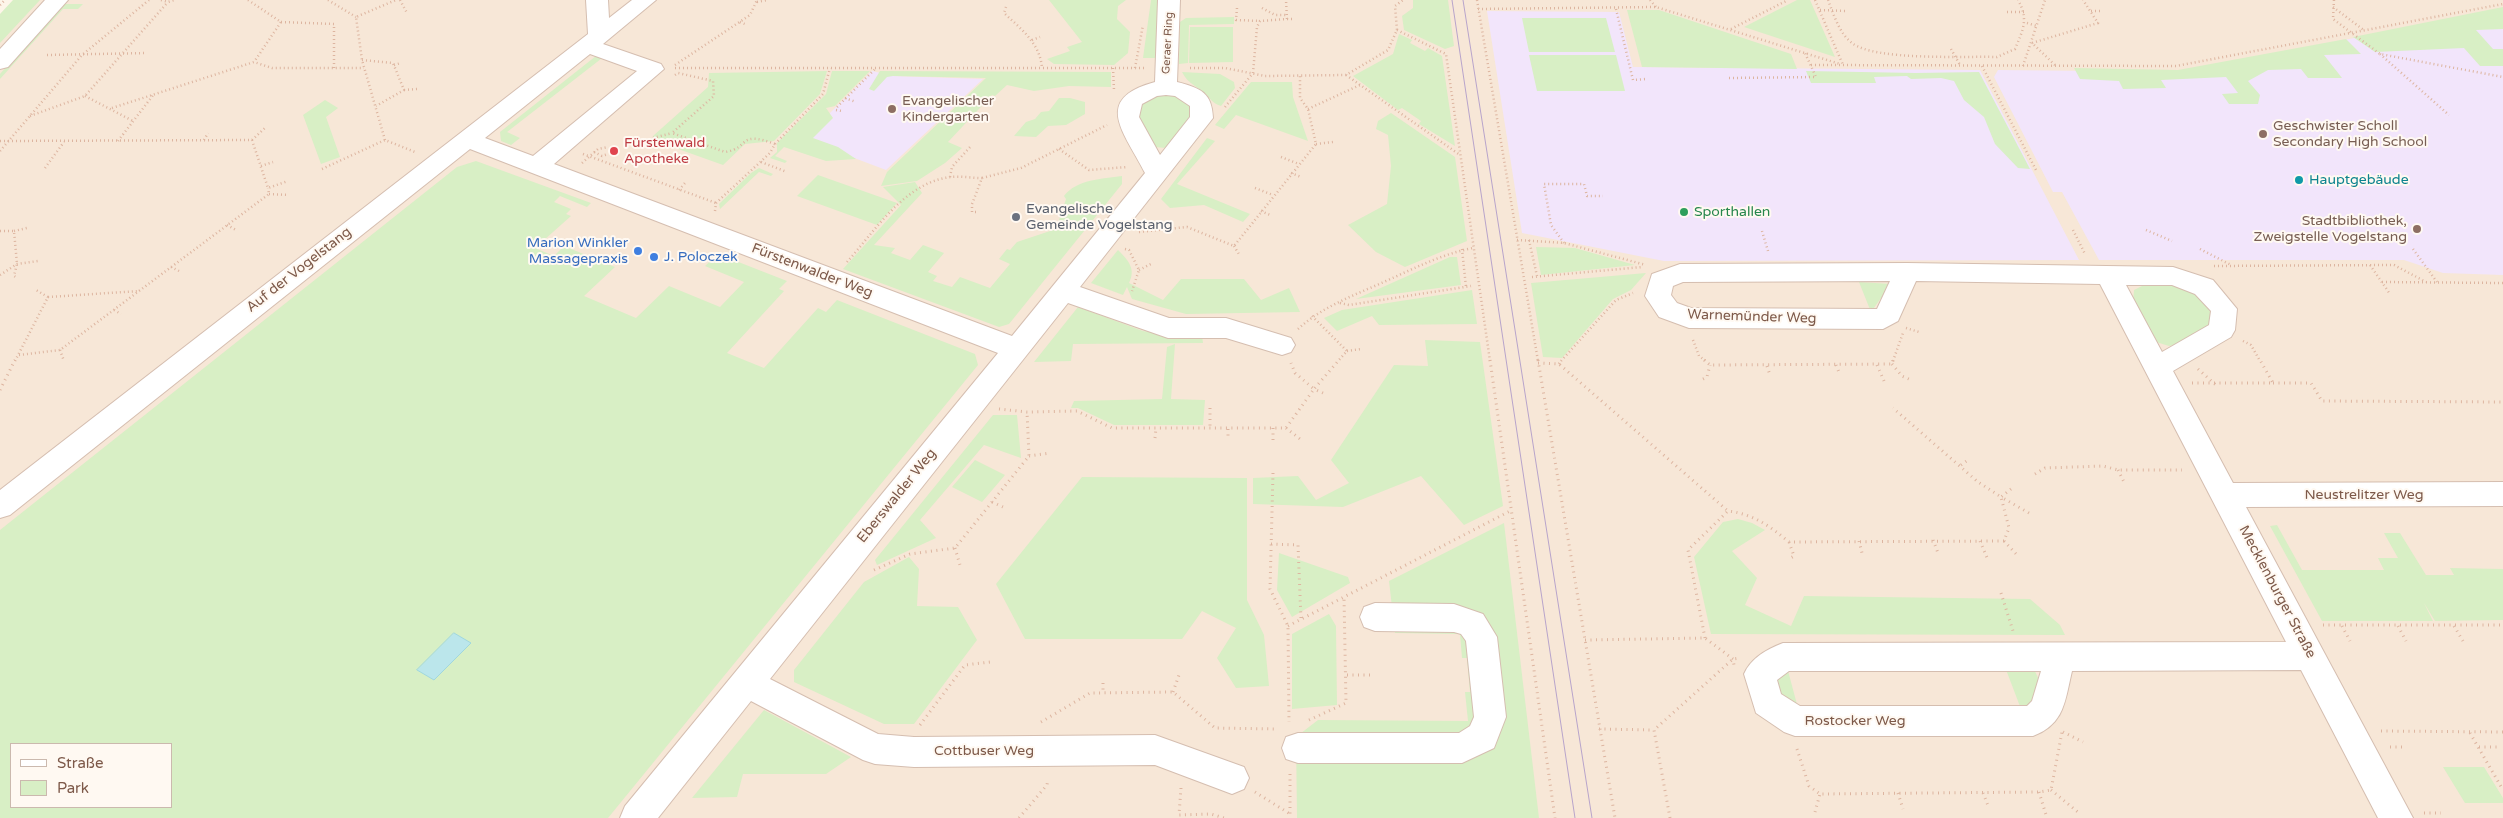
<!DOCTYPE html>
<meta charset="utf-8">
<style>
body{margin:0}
#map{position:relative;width:2503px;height:818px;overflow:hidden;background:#fef5e9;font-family:"Varela Round",sans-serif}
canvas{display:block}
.legend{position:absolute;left:10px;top:743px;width:162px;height:65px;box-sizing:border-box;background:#fff9f2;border:1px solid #cbb9ae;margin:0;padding:6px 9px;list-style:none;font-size:15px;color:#7d5949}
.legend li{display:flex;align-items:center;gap:10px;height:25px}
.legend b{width:25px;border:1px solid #cbb9ae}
</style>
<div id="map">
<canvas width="2503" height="818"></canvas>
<ul class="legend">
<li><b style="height:6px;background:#fff"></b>Straße</li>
<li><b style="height:14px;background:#d8efc5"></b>Park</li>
</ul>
</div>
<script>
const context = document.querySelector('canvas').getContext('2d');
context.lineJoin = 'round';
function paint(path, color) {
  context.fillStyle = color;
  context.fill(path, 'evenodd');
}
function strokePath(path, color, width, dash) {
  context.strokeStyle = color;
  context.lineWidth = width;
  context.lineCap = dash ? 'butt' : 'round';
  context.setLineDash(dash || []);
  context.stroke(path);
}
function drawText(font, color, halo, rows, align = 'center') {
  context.font = font + ' "Varela Round",sans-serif';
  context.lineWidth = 4;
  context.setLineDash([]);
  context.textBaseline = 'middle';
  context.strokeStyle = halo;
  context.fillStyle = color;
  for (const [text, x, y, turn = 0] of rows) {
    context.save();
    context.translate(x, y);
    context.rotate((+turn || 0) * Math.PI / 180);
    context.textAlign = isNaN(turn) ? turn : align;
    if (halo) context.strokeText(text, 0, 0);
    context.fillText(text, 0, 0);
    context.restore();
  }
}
paint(new Path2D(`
 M32 0H2503V818H0V34ZM11 744H171V807H11Z`), '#f7e7d7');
paint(new Path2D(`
 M2503 9V275L2443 273 2404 260H2099L2062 192H2053L1994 77 1998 70 2180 72Z
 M1487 11 1619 12 1633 67 1980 70 2079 260 1664 261 1522 233Z
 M872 71 893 76 983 79 886 170 804 139Z`), '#f2e5fb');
paint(new Path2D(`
 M13 0H40L0 43V14Z
 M1049 0H1126L1118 6 1117 19 1130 32 1128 53 1114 65 1054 64 1047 59 1070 51 1067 47 1082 42Z
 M1151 0H1159L1157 58H1143Z
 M1413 0H1448L1454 46 1445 49 1404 30 1402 16 1413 8Z
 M1797 0H1810L1835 57 1744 27Z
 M63 4H83L78 9H63L0 79V74Z
 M2503 7V29L2476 30 2493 49H2503V66H2480L2464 48 2375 52 2353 37Z
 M1627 10H1659L1791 54 1797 69 1642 67Z
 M1234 17V24L1189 25 1188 63 1179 64 1180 22 1186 18Z
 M1522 18H1606L1615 52H1529Z
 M1190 27H1233V62L1189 63Z
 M1399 34 1412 40 1410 43 1425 51 1428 48 1442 56 1455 146 1419 124 1421 121 1402 108 1398 110 1353 76 1393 54Z
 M2346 39 2361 54 2324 55 2342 78H2308L2301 69 2268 70 2248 81 2260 95 2258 104H2229L2222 94 2238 93 2226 77 2161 80 2166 88 2123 89 2119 81 2080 79 2074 68 2178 70Z
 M606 55 507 132 520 138 511 145 501 141 500 132 596 56Z
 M1529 55H1616L1625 91H1537Z
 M827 71 820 94 774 141 745 144 723 165 653 140V136L708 87 709 73Z
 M832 71H870L835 106 826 108 833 118 813 138 838 147 856 159 826 161 784 147 775 156 787 161 785 163 770 158 777 152V143L826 94Z
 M880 71 1111 72V87L1069 86 1034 91 1007 85 995 96 992 95 948 142 962 148 945 163 917 181 881 186 887 172 986 78 893 76 887 77 874 91 869 89Z
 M1806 71 1916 73 1979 72 2030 169 2018 168 1995 144 1984 117 1964 100 1954 81 1941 78 1911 79 1907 76 1874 77 1876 83H1811Z
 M1182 72 1220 74 1234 82 1235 88 1221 106C1211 103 1210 97 1202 91 1193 84 1188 83 1182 72Z
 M1251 82H1292L1293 97 1308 141 1236 115 1224 129 1215 125Z
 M1165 92 1180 94 1192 104V116L1167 148 1153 147 1138 115 1139 104 1149 96Z
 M1059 98H1070L1085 102V114L1066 125 1048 126 1036 137 1014 136 1026 122 1035 119 1041 112 1049 111Z
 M325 100 338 108 326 117 340 157 321 164 303 115Z
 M1391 113 1455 157 1467 241 1405 267 1376 252 1348 225 1387 204 1391 166 1388 135 1376 129 1378 121Z
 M1207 138 1215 141 1177 184 1250 214 1243 222 1204 205 1170 208 1161 199Z
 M476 161 591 203 587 207 560 196 554 202 571 209 566 214 571 216 535 248 554 256 564 246 615 267 584 296 636 318 669 286 720 307 744 282 705 266 718 254 787 281 779 289 784 291 727 353 764 368 818 308 826 312 837 300 975 354 978 365 608 818H0V530L457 167ZM11 744H171V807H11Z
 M759 168 773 174 771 176 759 172 720 209 719 204 751 173Z
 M818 175 897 203 877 225 797 196Z
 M1122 176V184L1009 324 999 327 843 269 901 205 883 187 915 182 922 193 874 245 895 248 891 253 910 260 923 245 944 253 928 272 937 276 933 281 952 287 960 277 990 288 1010 264 999 259 1007 249 1010 250 1017 242 1053 230 1057 226 1066 199 1064 196C1077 179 1102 179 1122 176Z
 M1536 247 1575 248 1635 265 1541 275Z
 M1118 250C1129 261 1136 269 1129 283L1163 300 1181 279H1244L1261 300 1289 288 1300 312 1186 314 1132 299 1127 287 1123 295 1091 283Z
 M1450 257H1457L1461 285 1356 299Z
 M1646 273 1631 290 1613 299 1562 358 1543 357 1531 283Z
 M1859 282 1891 284 1871 312Z
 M2148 283 2185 286 2213 307 2212 323 2175 345 2169 346 2156 342 2133 302 2134 290Z
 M1472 290 1477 324 1379 325 1372 316 1337 331 1324 318 1342 310Z
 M1078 307 1143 331 1168 335H1202L1203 343 1073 344 1071 361 1034 362Z
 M1425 340 1480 342 1503 506 1464 525 1421 476 1343 507 1253 504V478L1298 476 1316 500 1349 483 1331 460 1394 365 1428 366Z
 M1175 344 1171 399 1205 400 1203 425H1114L1078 408H1071L1074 401 1162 399 1167 347Z
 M993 415H1017L1021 458 984 445 920 520 936 538 877 565 875 560Z
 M975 460 1005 475 982 502 952 487Z
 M1082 477 1247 478V600L1264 635 1269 686 1236 688 1217 658 1236 628 1202 611 1182 639H1025L996 584Z
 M1738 519 1752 523 1765 530 1732 551 1757 578 1745 605 1791 626 1804 596 2030 599 2060 625 2065 635 1711 634 1694 557 1723 522Z
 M1504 523 1539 818H1297L1296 737 1318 720 1468 721 1465 692H1470L1467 658H1462L1460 634 1395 633 1389 581Z
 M2277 525 2302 570H2384L2378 558H2398L2384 533H2400L2426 575H2454L2450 568 2503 569V620L2435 621 2424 603 2433 621H2322L2270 526Z
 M1279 553 1348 577 1350 583 1292 617 1277 590Z
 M909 557 919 569 917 606 958 607 977 640 914 724H884L794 682V670L864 582Z
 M1329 614 1336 626 1337 705 1292 709V634Z
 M1787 667 1799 712 1782 707 1773 674Z
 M2005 667H2033L2040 682 2033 707 2021 709Z
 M764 710 851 757 826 774H743L737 797 692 798Z
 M2443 767H2484L2503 798V803H2465Z`), '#d8efc5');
const water = new Path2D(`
 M454 633 471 643 434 680 417 670Z`);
paint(water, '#bbe6eb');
strokePath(water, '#a0d7de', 1);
const minor = new Path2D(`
 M45 0H68L8 67 0 69V49Z
 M586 0H608L609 18 632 0H656L603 44 661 64 664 69 554 164 1012 336 1145 173C1125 133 1091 99 1155 82L1158 0H1180L1177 82C1201 88 1212 93 1213 118L1080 287 1169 318H1226L1291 338 1295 345 1291 352 1282 355 1226 338H1168L1068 303 770 679 878 734 914 737 1155 735 1244 767 1249 778 1244 789 1232 794 1155 765 914 767 875 764 863 760 751 701 658 818H620L625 806 998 353 470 149 10 515 0 518V490L588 34ZM590 54 637 71 533 156 485 138ZM1166 95 1175 96 1190 106V117L1160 155 1139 117 1142 104 1157 96Z
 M1907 263 2173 267 2213 280 2237 309 2235 330 2231 337 2173 371 2233 483 2503 482V506L2246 507 2413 818H2378L2301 670 2072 671C2065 700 2065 724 2033 736H1795L1784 732 1756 713 1744 674C1751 658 1767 649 1783 643L2286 642 2100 284 1916 281 1898 321 1883 329 1689 328 1659 317 1645 296 1652 274 1680 264ZM1890 281 1877 309 1691 308 1677 303 1671 295 1673 286 1683 282ZM2126 285H2172L2195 294 2211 311 2209 325 2162 352ZM1789 671H2041L2032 701 2027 706H1800L1781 694 1777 680Z
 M1375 603 1454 604 1483 614 1497 637 1506 717 1494 748 1462 763H1298L1286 759 1282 748 1286 737 1298 733H1459L1470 726 1474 717 1466 641 1461 634 1454 632 1375 631 1364 627 1360 617 1364 607Z`);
strokePath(minor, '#d5beb0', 2);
strokePath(new Path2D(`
 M161 0 168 2 174 0
 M248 0 281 22 254 62
 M328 0 356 17
 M400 0 407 13
 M1477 0 1538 361
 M1650 0 1656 7
 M1815 0 1843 65
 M1828 0C1834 15 1839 33 1852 43 1875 61 1965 56 1997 57L2015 49C2023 30 2029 19 2018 0
 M2334 0 2333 19 2380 54 2503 77
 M757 2 768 0
 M0 5 5 0
 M1006 7 1004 13C1021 29 1040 43 1042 68
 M2333 7 2365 31
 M1237 8 1236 20 1260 21
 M1262 8 1275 15H1287
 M1478 9 1656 7 1840 64
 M1616 9 1633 80 1646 79
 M1820 10 1847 11
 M2091 11H2103
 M2007 12H2026
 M1287 19H1293
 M281 22 334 24V68
 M740 22 747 25
 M2027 23 2037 26
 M1731 29 1788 0
 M1397 30 1446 54 1490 361
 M1032 40 1040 37
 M1951 49 1960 65
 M2380 54 2449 115
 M47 55 147 53
 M362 60 393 63 404 90 376 106
 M394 65 401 63
 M675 65 750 15 757 0
 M1811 65 2176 66 2503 4
 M2055 65 2032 43 2098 23 2083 0
 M1982 66 2036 170
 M2023 66 2045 0
 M675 68H1144
 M1113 68 1114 90
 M1135 68 1143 25
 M1190 68H1225L1265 76 1346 75 1388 50 1397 30 1395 6 1403 0
 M675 75 678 73 713 81 714 96 672 133 725 152C751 148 737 130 775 144
 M1346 75 1460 155
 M1729 78 1816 77 1805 53
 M404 90 417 89
 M85 96 133 121
 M845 98 856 102
 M837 107 876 68
 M1225 107 1253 73 1257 27 1260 21 1287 19 1286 0
 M112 108 254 62 272 68H364
 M1308 109 1360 85
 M836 110 842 111
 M30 116 85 96 168 2
 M653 138 672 133
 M204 140 208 133
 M252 140 266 127
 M385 140 362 60 356 17 396 0
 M0 141 252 140 268 188 288 181
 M118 141 154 94
 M1316 144 1333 142
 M1059 149 1089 170 1127 167
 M0 151 82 55 149 0
 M594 152 602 156 608 154
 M583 154 716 203
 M1281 157 1299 164
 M761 162 787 172
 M582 163 598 149 608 147
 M261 166 273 162
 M45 168 64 142
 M322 169 385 140 415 152
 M1291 173 1301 177
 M950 177 952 167 971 146
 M1255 188 1273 195
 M679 190 685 183
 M269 194 289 195
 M715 211 716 203 770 153 775 144 823 94 830 68
 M1261 211 1270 215
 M976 212H972V204L982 178 1021 168 1107 125
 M227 225 236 230
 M2073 230 2085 254
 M2146 230 2172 241
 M0 231H14L17 264 14 276 17 278
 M14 231 27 228
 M1762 231 1768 251
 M1139 232 1187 227 1234 246 1316 144 1308 109 1300 98V76
 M1517 240 1564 243 1646 265
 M1529 240 1537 276
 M1564 243 1551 225 1544 184H1584L1587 196H1603
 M1234 246 1240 256
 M1125 249 1129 250 1139 270 1132 291
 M1462 249 1466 287
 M2200 249 2231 265
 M2413 249 2437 282
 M847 262C875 231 905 182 951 177 961 176 972 178 982 178
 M2370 265 2390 294
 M2214 266 2394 265 2426 282
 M171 267 179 271
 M1139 270 1153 263
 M0 275 17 264 38 261
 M1532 277 1642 267
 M2382 282 2503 283
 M48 297 140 291
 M1340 303 1349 305 1471 286
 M114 310 121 314
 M1312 316 1347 351 1338 361
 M1906 328 1919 332
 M1298 329C1323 306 1355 295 1386 281 1415 268 1442 254 1473 248
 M1693 340 1699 356 1706 361
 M2243 341 2251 345 2260 361
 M60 350 64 361
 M1347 351 1361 349
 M19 355 60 350 269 194 268 188
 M15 361 48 297 36 290
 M1561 361 1616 300 1633 293
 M1893 361 1903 333`), '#ddb5a0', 2.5, [1, 3]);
strokePath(new Path2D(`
 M1490 360 1555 818
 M1538 360 1615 818
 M1704 360 1710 365 1892 364 1893 360
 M1538 363 1559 364 1728 511
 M1559 364 1562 360
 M1892 364 1902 376 1911 380
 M1836 365 1840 375
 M1877 365 1884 381
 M1767 366 1770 375
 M2198 369 2217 386
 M1703 379 1707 377 1710 365
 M2192 383H2273L2260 360
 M2273 383H2311L2322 401 2503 402
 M0 390 15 360
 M1323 393 1314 389 1339 360
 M1210 408V429
 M999 409 1027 412 1077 411 1112 428H1286L1314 389 1295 373 1291 363
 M1273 428V443
 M1286 428 1300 439
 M1228 429V438
 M1155 438 1156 428
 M1029 456 1050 453
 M1961 465 1968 460
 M2118 470 2125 484
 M1273 473 1270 589 1288 626 1289 722
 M2035 474 2045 468 2103 466 2118 470H2182
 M2011 489 2001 497 2029 513
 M992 502 1003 507
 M1933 540 1938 553
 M1859 541 1862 553
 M1980 541 1988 560
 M2004 541 2017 555
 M1789 542 1794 556 1789 559
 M1271 544 1298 545 1301 619
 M955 548 960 565
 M874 570 910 554 955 548 1029 456 1027 412
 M2001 593 2013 631
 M2323 625H2503
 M1288 626 1512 510
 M2342 626 2350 641
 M2398 626 2406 641
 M2454 626 2463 641
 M1705 638 1688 550 1728 511C1753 514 1770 526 1789 542L2004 541 2009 528 2001 497 1978 482 1893 408
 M1585 640 1705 638 1733 659 1734 665
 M1347 675H1370
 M1103 683V692
 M1173 692 1179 675
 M1309 720 1346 703 1344 597
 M1041 722 1090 693 1173 692 1215 728 1278 729
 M920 725 965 665 990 662
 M1599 729 1654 730
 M2381 731 2503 732
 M2063 732 2083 742
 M2470 733 2503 790
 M2390 747H2404
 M2479 747H2497
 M1797 749 1809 786 1820 794 2039 792 2051 790 2062 732
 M1290 774V818
 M1181 788 1179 815 1211 814 1224 818
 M2051 790 2079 813
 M1255 792 1290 814
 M2039 792 2047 818
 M1898 793 1903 809
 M1983 793 1989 808
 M1815 812 1820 794
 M2424 813H2441
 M1019 818 1047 785 1048 779
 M1670 818 1654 730 1733 659 1740 658`), '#ddb5a0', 3, [1, 4.5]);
paint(minor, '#fff');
strokePath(new Path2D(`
 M1452 0 1575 818
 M1463 0 1592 818`), '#b8a4cb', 1);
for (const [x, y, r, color] of [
 [892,109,5,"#8d6e63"],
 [2263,134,5,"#8d6e63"],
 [614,151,5,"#e0444e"],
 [2299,180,5,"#0f9aa8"],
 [1684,212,5,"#2e9e5b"],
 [1016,217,5,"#6b7280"],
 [2417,229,5,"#8d6e63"],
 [638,251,5,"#3f7fe0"],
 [654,257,5,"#3f7fe0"]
]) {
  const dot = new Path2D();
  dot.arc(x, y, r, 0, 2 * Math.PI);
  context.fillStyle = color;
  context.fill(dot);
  strokePath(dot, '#fff9f2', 2);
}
drawText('11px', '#7d5949', '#fff9f2', [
 ["Geraer Ring",1168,43,-87]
]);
drawText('14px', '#785e54', '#fff9f2', [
 ["Evangelischer",902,101],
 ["Kindergarten",902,117],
 ["Geschwister Scholl",2273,126],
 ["Secondary High School",2273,142],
 ["Stadtbibliothek,",2407,221,"right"],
 ["Zweigstelle Vogelstang",2407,237,"right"]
], 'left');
drawText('14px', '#be3a42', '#fff9f2', [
 ["Fürstenwald",624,143],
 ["Apotheke",624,159]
], 'left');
drawText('14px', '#0d838f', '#fff9f2', [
 ["Hauptgebäude",2309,180]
], 'left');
drawText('14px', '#5b616d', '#fff9f2', [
 ["Evangelische",1026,209],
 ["Gemeinde Vogelstang",1026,225]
], 'left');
drawText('14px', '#27864d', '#fff9f2', [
 ["Sporthallen",1694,212]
], 'left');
drawText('14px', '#366cbe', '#fff9f2', [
 ["Marion Winkler",628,243],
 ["Massagepraxis",628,259],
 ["J. Poloczek",664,257,"left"]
], 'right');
drawText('14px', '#7d5949', '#fff9f2', [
 ["Auf der Vogelstang",299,270,-38],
 ["Fürstenwalder Weg",812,271,21],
 ["Warnemünder Weg",1752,317,2],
 ["Neustrelitzer Weg",2364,495],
 ["Eberswalder Weg",897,496,-51],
 ["Mecklenburger Straße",2277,592,62],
 ["Rostocker Weg",1855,721],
 ["Cottbuser Weg",984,751]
]);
</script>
